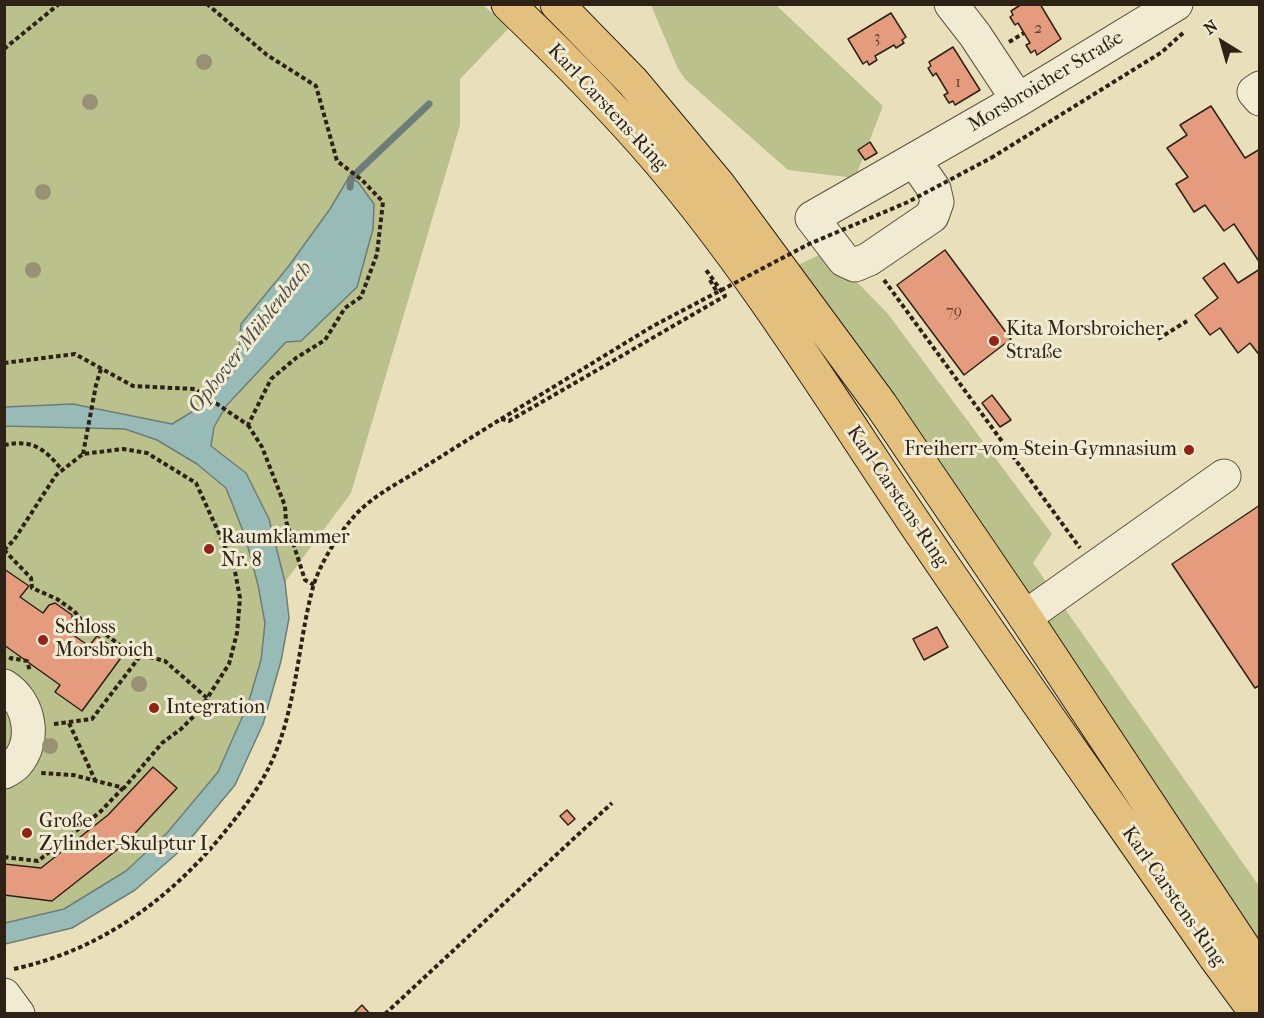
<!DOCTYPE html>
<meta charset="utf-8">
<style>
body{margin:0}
#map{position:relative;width:1264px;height:1018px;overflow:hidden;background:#e9e0bb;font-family:"IM FELL French Canon",serif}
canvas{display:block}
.frame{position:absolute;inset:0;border:6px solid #2e2116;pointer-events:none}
.north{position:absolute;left:1192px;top:12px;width:60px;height:60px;-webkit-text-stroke:4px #f1ebd3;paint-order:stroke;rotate:323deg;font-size:16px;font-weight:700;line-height:24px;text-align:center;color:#2e2116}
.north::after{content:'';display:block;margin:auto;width:21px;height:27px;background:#2e2116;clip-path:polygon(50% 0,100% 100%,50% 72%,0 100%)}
</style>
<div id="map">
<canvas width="1264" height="1018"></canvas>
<div class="frame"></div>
<div class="north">N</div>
</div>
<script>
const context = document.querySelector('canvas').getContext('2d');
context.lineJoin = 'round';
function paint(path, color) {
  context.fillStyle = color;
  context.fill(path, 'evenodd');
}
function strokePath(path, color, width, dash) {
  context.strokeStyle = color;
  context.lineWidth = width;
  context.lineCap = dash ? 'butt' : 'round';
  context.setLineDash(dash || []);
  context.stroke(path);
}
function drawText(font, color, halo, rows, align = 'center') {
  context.font = font + ' "IM FELL French Canon",serif';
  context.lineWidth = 6;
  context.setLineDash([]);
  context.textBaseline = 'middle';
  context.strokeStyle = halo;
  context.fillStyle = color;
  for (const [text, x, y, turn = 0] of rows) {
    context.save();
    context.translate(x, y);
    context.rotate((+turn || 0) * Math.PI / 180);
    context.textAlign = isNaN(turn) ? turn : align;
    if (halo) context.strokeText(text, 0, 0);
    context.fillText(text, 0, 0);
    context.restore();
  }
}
paint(new Path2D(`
 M482 4 509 28 460 79V125L351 493 285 582 269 519 246 473 211 446 214 427 226 406 286 342 367 249 373 229 358 182 349 177 330 209 288 267 241 323 238 366 212 397 195 410 172 424 73 404 5 407 4 5Z
 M651 5H776L883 106 855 178 788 170 686 80 678 69Z
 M827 251 888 314 1052 534 1033 563 1259 886V940L1078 672 796 266Z
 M19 425 125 429 157 440 197 464 226 488 245 535 258 585 265 623 261 660 248 704 218 772 167 833 126 871 64 909 5 923V426Z`), '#bbc18d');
const water = new Path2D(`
 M349 177 358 182 374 204 373 229 357 287 301 341 286 342 226 406 214 427 211 446 246 473 269 519 285 582 289 618 281 661 263 724 235 785 181 850 135 890 72 928 5 944V923L64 909 126 871 167 833 218 772 248 704 261 660 265 623 258 585 245 536 226 488 197 464 157 440 125 429 5 426V407L73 404 172 424 195 410 212 397 238 366 241 324 288 267 330 209Z`);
paint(water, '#99bbb7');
strokePath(water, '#6e7d77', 1.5);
strokePath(new Path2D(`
 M350 187 351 178 429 104`), '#6e7d77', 7);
const building = new Path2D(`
 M1022 4H1040L1061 39 1037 55 1035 50 1031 53 1026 45 1030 43 1018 23 1015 25 1010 17 1013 15 1011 11Z
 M891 13 906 37 902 40 904 43 896 48 894 45 875 56 877 60 869 65 867 61 863 64 848 39Z
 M953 47 980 90 955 105 953 101 949 103 944 95 948 93 936 73 933 76 928 68 931 66 929 62Z
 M1211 106 1245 158 1260 149V263L1234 224 1224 231 1205 205 1194 212 1176 184 1188 177 1167 148 1187 135 1180 125Z
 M870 142 877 153 865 160 858 150Z
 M945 250 1011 339 964 375 897 285Z
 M1224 263 1238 283 1260 269V356L1250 343 1238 353 1220 328 1210 335 1195 315 1218 298 1203 278Z
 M992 395 1011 420 1000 427 982 403Z
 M1260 505V685L1255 688 1172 564Z
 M4 569 29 586 20 597 43 613 49 605 55 603 72 615V620L66 630 89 646 97 636 123 655 82 711 55 692 60 685 4 645Z
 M937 627 948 647 924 660 913 639Z
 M153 767 177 788 127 842 52 901 4 895V864L41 868 108 815Z
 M567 810 575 819 568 825 560 816Z
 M362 1005 370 1014H353Z`);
paint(building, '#e59c7e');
strokePath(building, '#2e2116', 1.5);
const minor = new Path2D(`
 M951 4 975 35 1018 100
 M1260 88 1254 92 1260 99
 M914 160 934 189 937 202 932 216 869 259 855 265 844 260 812 218 1018 100 1176 4
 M1025 617 1224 476
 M4 686C30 702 37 741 16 764 13 767 8 770 4 772
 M4 995 18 1014`);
const major = new Path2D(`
 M508 4C560 54 610 104 657 159 758 277 839 412 926 540 1021 680 1119 818 1215 957L1257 1014
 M557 4 633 82 718 184 881 405 1025 617 1260 972`);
strokePath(minor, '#5d513f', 35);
strokePath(major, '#2e2116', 35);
strokePath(new Path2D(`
 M1009 42 1024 33
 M4 49 59 4
 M991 158 1162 52 1183 33
 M710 280 717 292
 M884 280 1080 548
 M1158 339 1187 321
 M4 363 75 354 133 386 195 389 248 425 271 379 296 358 325 340 345 308 361 297 377 254 383 202 362 180 337 161 316 86 267 55 207 4
 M248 425 262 447 285 506 286 521 305 580 314 585
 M4 445C33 439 45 449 62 470
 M83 454 96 385 101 369
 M4 550 14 540 56 475 83 454 123 449 147 453 196 483 234 566 240 598 237 633 229 664 199 711 181 729 162 743 124 788 73 775 41 773
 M4 550 31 578 32 588 57 599 74 611 93 634 100 630 138 659
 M10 660 11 658 27 661 30 671
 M69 723 95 780
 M54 724 92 719 141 655 165 661 207 698
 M4 857 38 861 100 812 123 788
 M14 969C100 950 168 901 223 834 253 797 272 771 285 725 298 679 301 632 313 587 319 566 337 536 351 520 367 500 391 487 413 474 442 456 472 437 501 419L509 421 725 296 706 270
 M385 1014 612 803`), '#2e2116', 4, [4.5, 3]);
strokePath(minor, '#f1ebd3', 33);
strokePath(major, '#e4c07e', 33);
strokePath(new Path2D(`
 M501 419 653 326 809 244 908 202 991 158`), '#2e2116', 4, [4.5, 3]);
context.fillStyle = '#999174';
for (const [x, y] of [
 [204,62],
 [90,102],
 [43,192],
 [33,270],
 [139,684],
 [50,746]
]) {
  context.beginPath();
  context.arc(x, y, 8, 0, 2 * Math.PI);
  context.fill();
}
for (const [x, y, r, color] of [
 [994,341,6,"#8f2418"],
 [1189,450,6,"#8f2418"],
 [209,549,6,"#8f2418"],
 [43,640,6,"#8f2418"],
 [154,708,6,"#8f2418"],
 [27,833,6,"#8f2418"]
]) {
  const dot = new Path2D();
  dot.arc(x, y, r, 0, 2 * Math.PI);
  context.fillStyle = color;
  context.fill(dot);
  strokePath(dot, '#f1ebd3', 2);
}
drawText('16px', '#5c4030', null, [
 ["2",1038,29],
 ["3",877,38],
 ["1",958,83],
 ["79",954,312]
]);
drawText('20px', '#2e2116', '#f1ebd3', [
 ["Morsbroicher Straße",1046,82,-31],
 ["Karl-Carstens-Ring",607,108,47],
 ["Karl-Carstens-Ring",897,497,56],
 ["Karl-Carstens-Ring",1173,897,55]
]);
drawText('20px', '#2e2116', '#f1ebd3', [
 ["Kita Morsbroicher",1006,330],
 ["Straße",1006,353],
 ["Freiherr-vom-Stein-Gymnasium",1177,450,"right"],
 ["Raumklammer",221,538],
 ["Nr. 8",221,561],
 ["Schloss",55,628],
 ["Morsbroich",55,651],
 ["Integration",166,708],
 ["Große",39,822],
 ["Zylinder-Skulptur I",39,845]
], 'left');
drawText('italic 21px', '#4e4f46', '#f1ebd3', [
 ["Ophover Mühlenbach",251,338,-52]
]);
</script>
